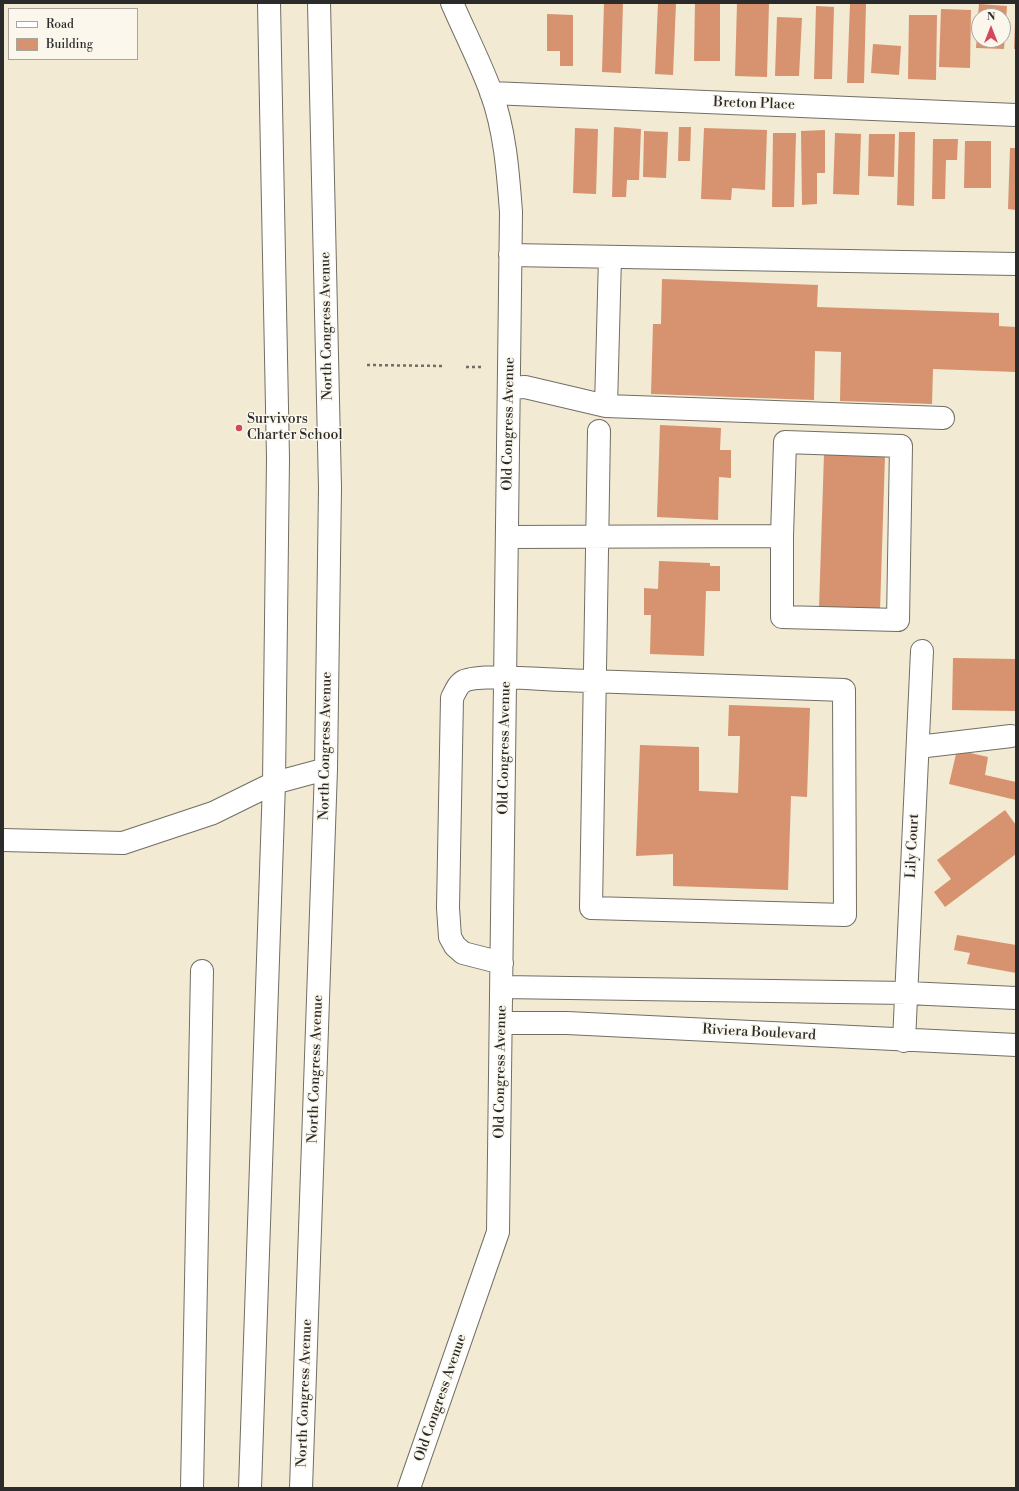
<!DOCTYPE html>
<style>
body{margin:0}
#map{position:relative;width:1019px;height:1491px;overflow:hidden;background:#f2ead2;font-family:"Libre Bodoni",serif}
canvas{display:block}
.frame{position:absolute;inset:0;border:4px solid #2b2b2b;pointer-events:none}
.legend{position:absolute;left:8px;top:8px;width:130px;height:52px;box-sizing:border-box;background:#fbf7ec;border:1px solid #a8a59f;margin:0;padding:5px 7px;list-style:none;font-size:12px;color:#2b2b2b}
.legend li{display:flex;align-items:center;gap:8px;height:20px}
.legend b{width:20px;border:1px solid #a8a59f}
.north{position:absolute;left:971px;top:8px;width:40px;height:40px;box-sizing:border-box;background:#fbf7ec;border:1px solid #a8a59f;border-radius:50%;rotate:0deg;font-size:11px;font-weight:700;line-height:16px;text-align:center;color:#2b2b2b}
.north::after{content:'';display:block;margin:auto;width:14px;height:18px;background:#d1495b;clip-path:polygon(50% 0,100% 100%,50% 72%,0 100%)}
</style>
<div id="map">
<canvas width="1019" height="1491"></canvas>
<div class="frame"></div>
<ul class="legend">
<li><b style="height:5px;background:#fff"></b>Road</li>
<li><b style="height:11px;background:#d7926f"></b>Building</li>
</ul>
<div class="north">N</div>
</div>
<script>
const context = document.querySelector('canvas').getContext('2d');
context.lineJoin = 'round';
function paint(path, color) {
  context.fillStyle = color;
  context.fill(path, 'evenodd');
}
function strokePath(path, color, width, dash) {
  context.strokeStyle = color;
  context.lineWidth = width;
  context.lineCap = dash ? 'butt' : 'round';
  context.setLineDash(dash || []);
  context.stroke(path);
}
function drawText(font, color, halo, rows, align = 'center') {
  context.font = font + ' "Libre Bodoni",serif';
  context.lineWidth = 3;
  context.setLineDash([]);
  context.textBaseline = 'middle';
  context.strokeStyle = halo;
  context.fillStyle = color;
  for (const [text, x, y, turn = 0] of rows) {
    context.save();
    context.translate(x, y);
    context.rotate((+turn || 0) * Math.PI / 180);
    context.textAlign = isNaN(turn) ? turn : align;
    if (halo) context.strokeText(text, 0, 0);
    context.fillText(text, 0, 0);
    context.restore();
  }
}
paint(new Path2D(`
 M604 3H623L621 73 602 72Z
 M658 3H676L673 75 655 74Z
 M695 3H720V61H694Z
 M737 3H769L767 77 735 76Z
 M850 4H866L864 83H847Z
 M979 4 1007 6 1004 49 976 48 978 21 979 40H1003V16H978Z
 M816 6 834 7 832 79H814Z
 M941 9 971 10 970 68 939 67Z
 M547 14 573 15V66H560V51H547Z
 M909 15H937L936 80 908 79Z
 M777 17 802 18 799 76H775Z
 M1015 22H1016V49H1014Z
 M873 44 901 46 899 75 871 73Z
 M614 127 641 129 639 180H627L626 197H612Z
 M679 127H691L690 161H678Z
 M575 128 598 129 596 194 573 193Z
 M704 128 767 130 765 190 732 188 731 200 701 199Z
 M825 130V173H817V204L802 205 801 131Z
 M644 131 668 132 666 178 643 177Z
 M899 132H915L914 206 897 205Z
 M773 133H796L794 207H772Z
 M835 133 861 134 859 195 833 194Z
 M869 134H895L894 177 868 176Z
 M933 139H958L957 160H946L945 199H932Z
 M965 141H991V188H964Z
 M1010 148H1016V210L1008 209Z
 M662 279 818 285 817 307 999 313V326L1016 327V372L933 369 932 404 840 401 841 352 815 351 814 400 651 394 653 324H661Z
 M660 425 721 428 720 450H731V478L719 477 718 520 657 517Z
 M824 454 885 456 880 610 819 608Z
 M659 561 710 563V566H720V591H706L704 656 650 654 651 615H644V588L658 589Z
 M953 658 1016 659V711L952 710Z
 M729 705 810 708 807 797 791 796 788 890 673 886V854L636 856 640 745 699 747V791L738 793 740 736H728Z
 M957 750 988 757 985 775 1016 782V800L949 784Z
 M1005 810 1016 825V854L945 907 934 892 951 879 937 860Z
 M957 935 1016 945V973L967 964 970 953 954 950Z`), '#d7926f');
const minor = new Path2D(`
 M491 93 1016 115
 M510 255 1016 264
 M610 257 606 406 943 418
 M509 388 525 387 606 406
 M508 537 782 536 785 442 901 446 898 620 782 617V536
 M918 747 1011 736
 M3 840 123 843 213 813 274 783 326 769
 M502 963 463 953 455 946 450 937 448 908 452 698C455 692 458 684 464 681 483 673 541 680 564 680 657 684 750 687 844 690L845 915 591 908 599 431
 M502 987 907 993 1016 998
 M502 1023H567L1016 1045
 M904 1041 922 651
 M192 1488 202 971
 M250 1488 274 783 278 458 269 3
 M301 1488 326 769 330 488 319 3
 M409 1488 498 1232 511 212C508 172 505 130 491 92 480 62 465 33 452 3`);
strokePath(minor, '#716e65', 24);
strokePath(new Path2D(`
 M367 365 443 366
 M466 367H483`), '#716e65', 2.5, [3, 3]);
strokePath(minor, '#fff', 22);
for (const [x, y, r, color] of [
 [239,428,4,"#d1495b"]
]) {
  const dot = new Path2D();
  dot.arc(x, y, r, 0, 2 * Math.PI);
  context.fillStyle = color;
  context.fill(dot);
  strokePath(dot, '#fbf7ec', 1.5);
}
drawText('14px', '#2b2b2b', '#fbf7ec', [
 ["Breton Place",754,104,2],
 ["North Congress Avenue",327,326,-91],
 ["Old Congress Avenue",509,424,-89],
 ["North Congress Avenue",326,746,-89],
 ["Old Congress Avenue",505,748,-89],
 ["Lily Court",913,846,-87],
 ["Riviera Boulevard",759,1033,3],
 ["North Congress Avenue",316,1069,-88],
 ["Old Congress Avenue",501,1072,-89],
 ["North Congress Avenue",305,1393,-88],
 ["Old Congress Avenue",441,1398,-71]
]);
drawText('14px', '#2b2b2b', '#fbf7ec', [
 ["Survivors",247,420],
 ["Charter School",247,436]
], 'left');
</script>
